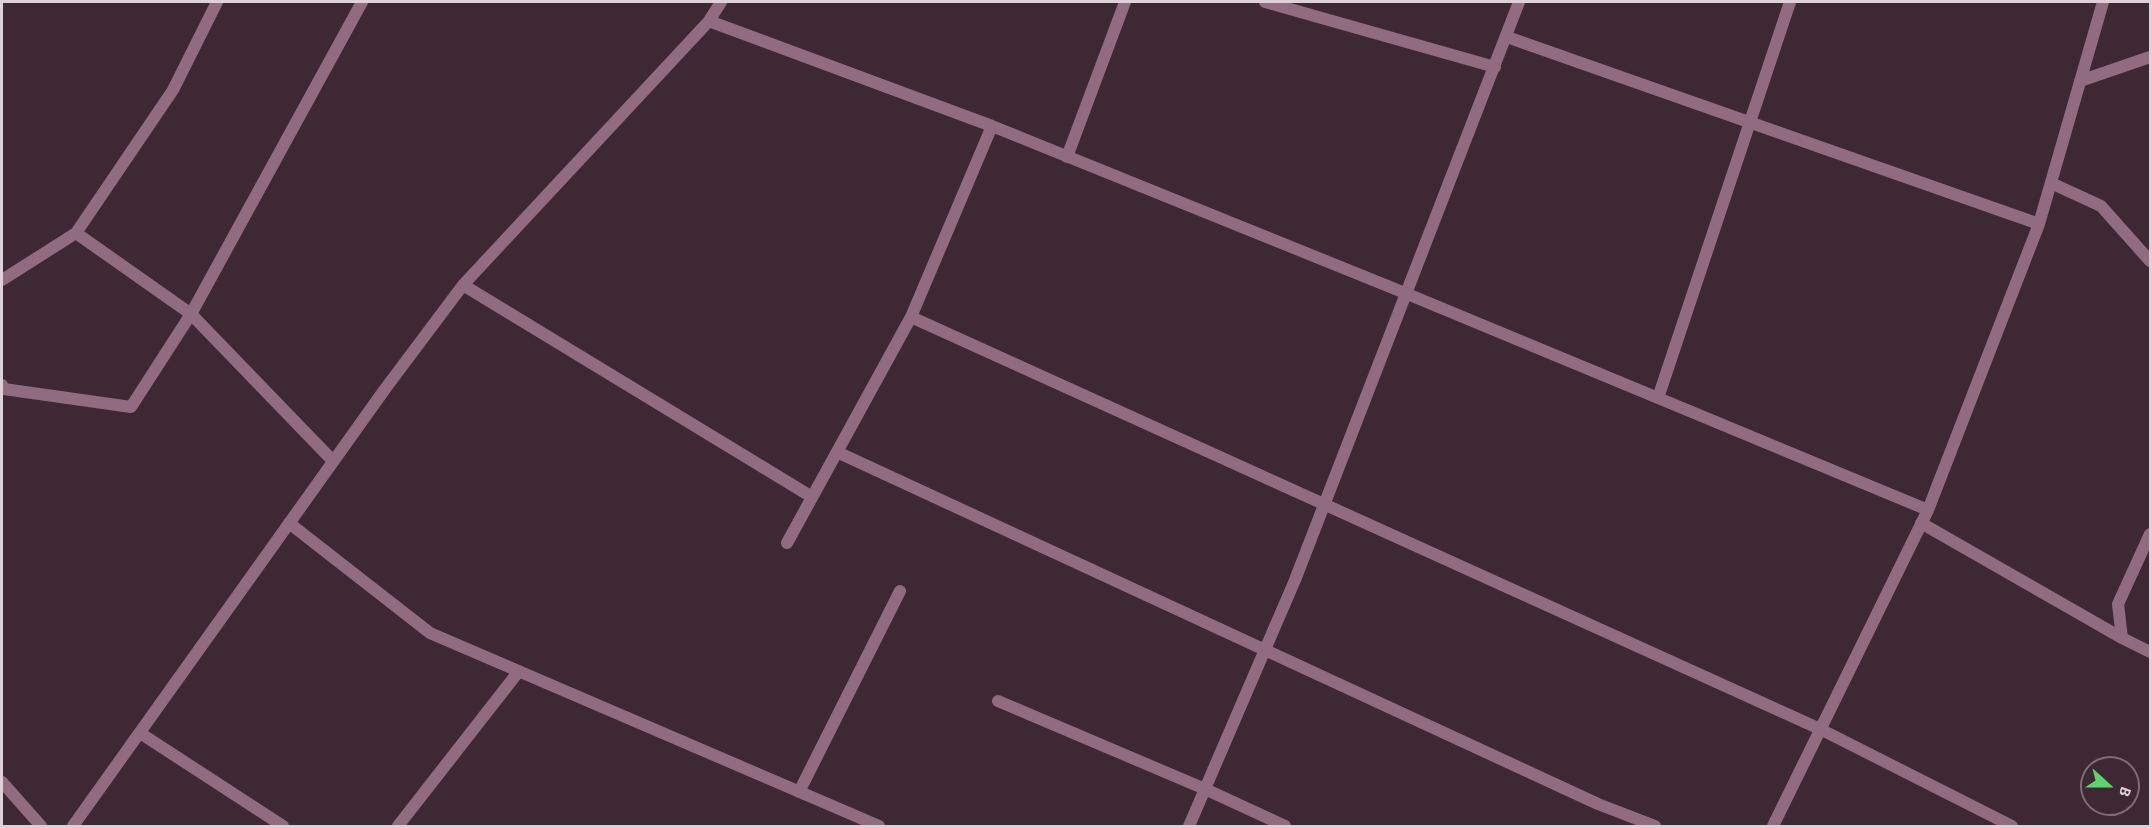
<!DOCTYPE html>
<style>
body{margin:0}
#map{position:relative;width:2152px;height:828px;overflow:hidden;background:#3e2834;font-family:"Alegreya Sans",sans-serif}
canvas{display:block}
.frame{position:absolute;inset:0;border:3px solid #dfd1d8;pointer-events:none}
.north{position:absolute;left:2080px;top:756px;width:60px;height:60px;box-sizing:border-box;background:#3e2834;border:2px solid #7e6c76;border-radius:50%;rotate:111deg;font-size:16px;font-weight:700;line-height:24px;text-align:center;color:#dfd1d8}
.north::after{content:'';display:block;margin:auto;width:21px;height:27px;background:#5ed56c;clip-path:polygon(50% 0,100% 100%,50% 72%,0 100%)}
</style>
<div id="map">
<canvas width="2152" height="828"></canvas>
<div class="frame"></div>
<div class="north">B</div>
</div>
<script>
const context = document.querySelector('canvas').getContext('2d');
context.lineJoin = 'round';
function strokePath(path, color, width, dash) {
  context.strokeStyle = color;
  context.lineWidth = width;
  context.lineCap = dash ? 'butt' : 'round';
  context.setLineDash(dash || []);
  context.stroke(path);
}
strokePath(new Path2D(`
 M1265 2 1495 67
 M709 21 992 126 1405 293 1928 510
 M1507 37 2039 224
 M2080 81 2150 57
 M1067 157 1125 2
 M2051 183 2101 206 2150 261
 M76 233 191 314 333 461
 M2 280 76 233 173 90 217 2
 M463 285 812 497
 M911 317 1820 729 2012 826
 M2 385 4 389 131 407 191 314 362 2
 M1658 398 1790 2
 M837 452 1598 804 1655 826
 M289 523 430 633 879 826
 M1921 523 2122 638 2150 652
 M787 543 911 317 992 126
 M2122 638 2118 604 2150 534
 M998 701 1205 789 1285 826
 M140 733 283 826
 M2 782 41 826
 M799 792 900 591
 M73 826 385 389 463 285 709 21 721 2
 M398 826 519 671
 M1189 826 1295 580 1519 2
 M1773 826 1928 510 2039 224 2103 2`), '#916c80', 12);
</script>
